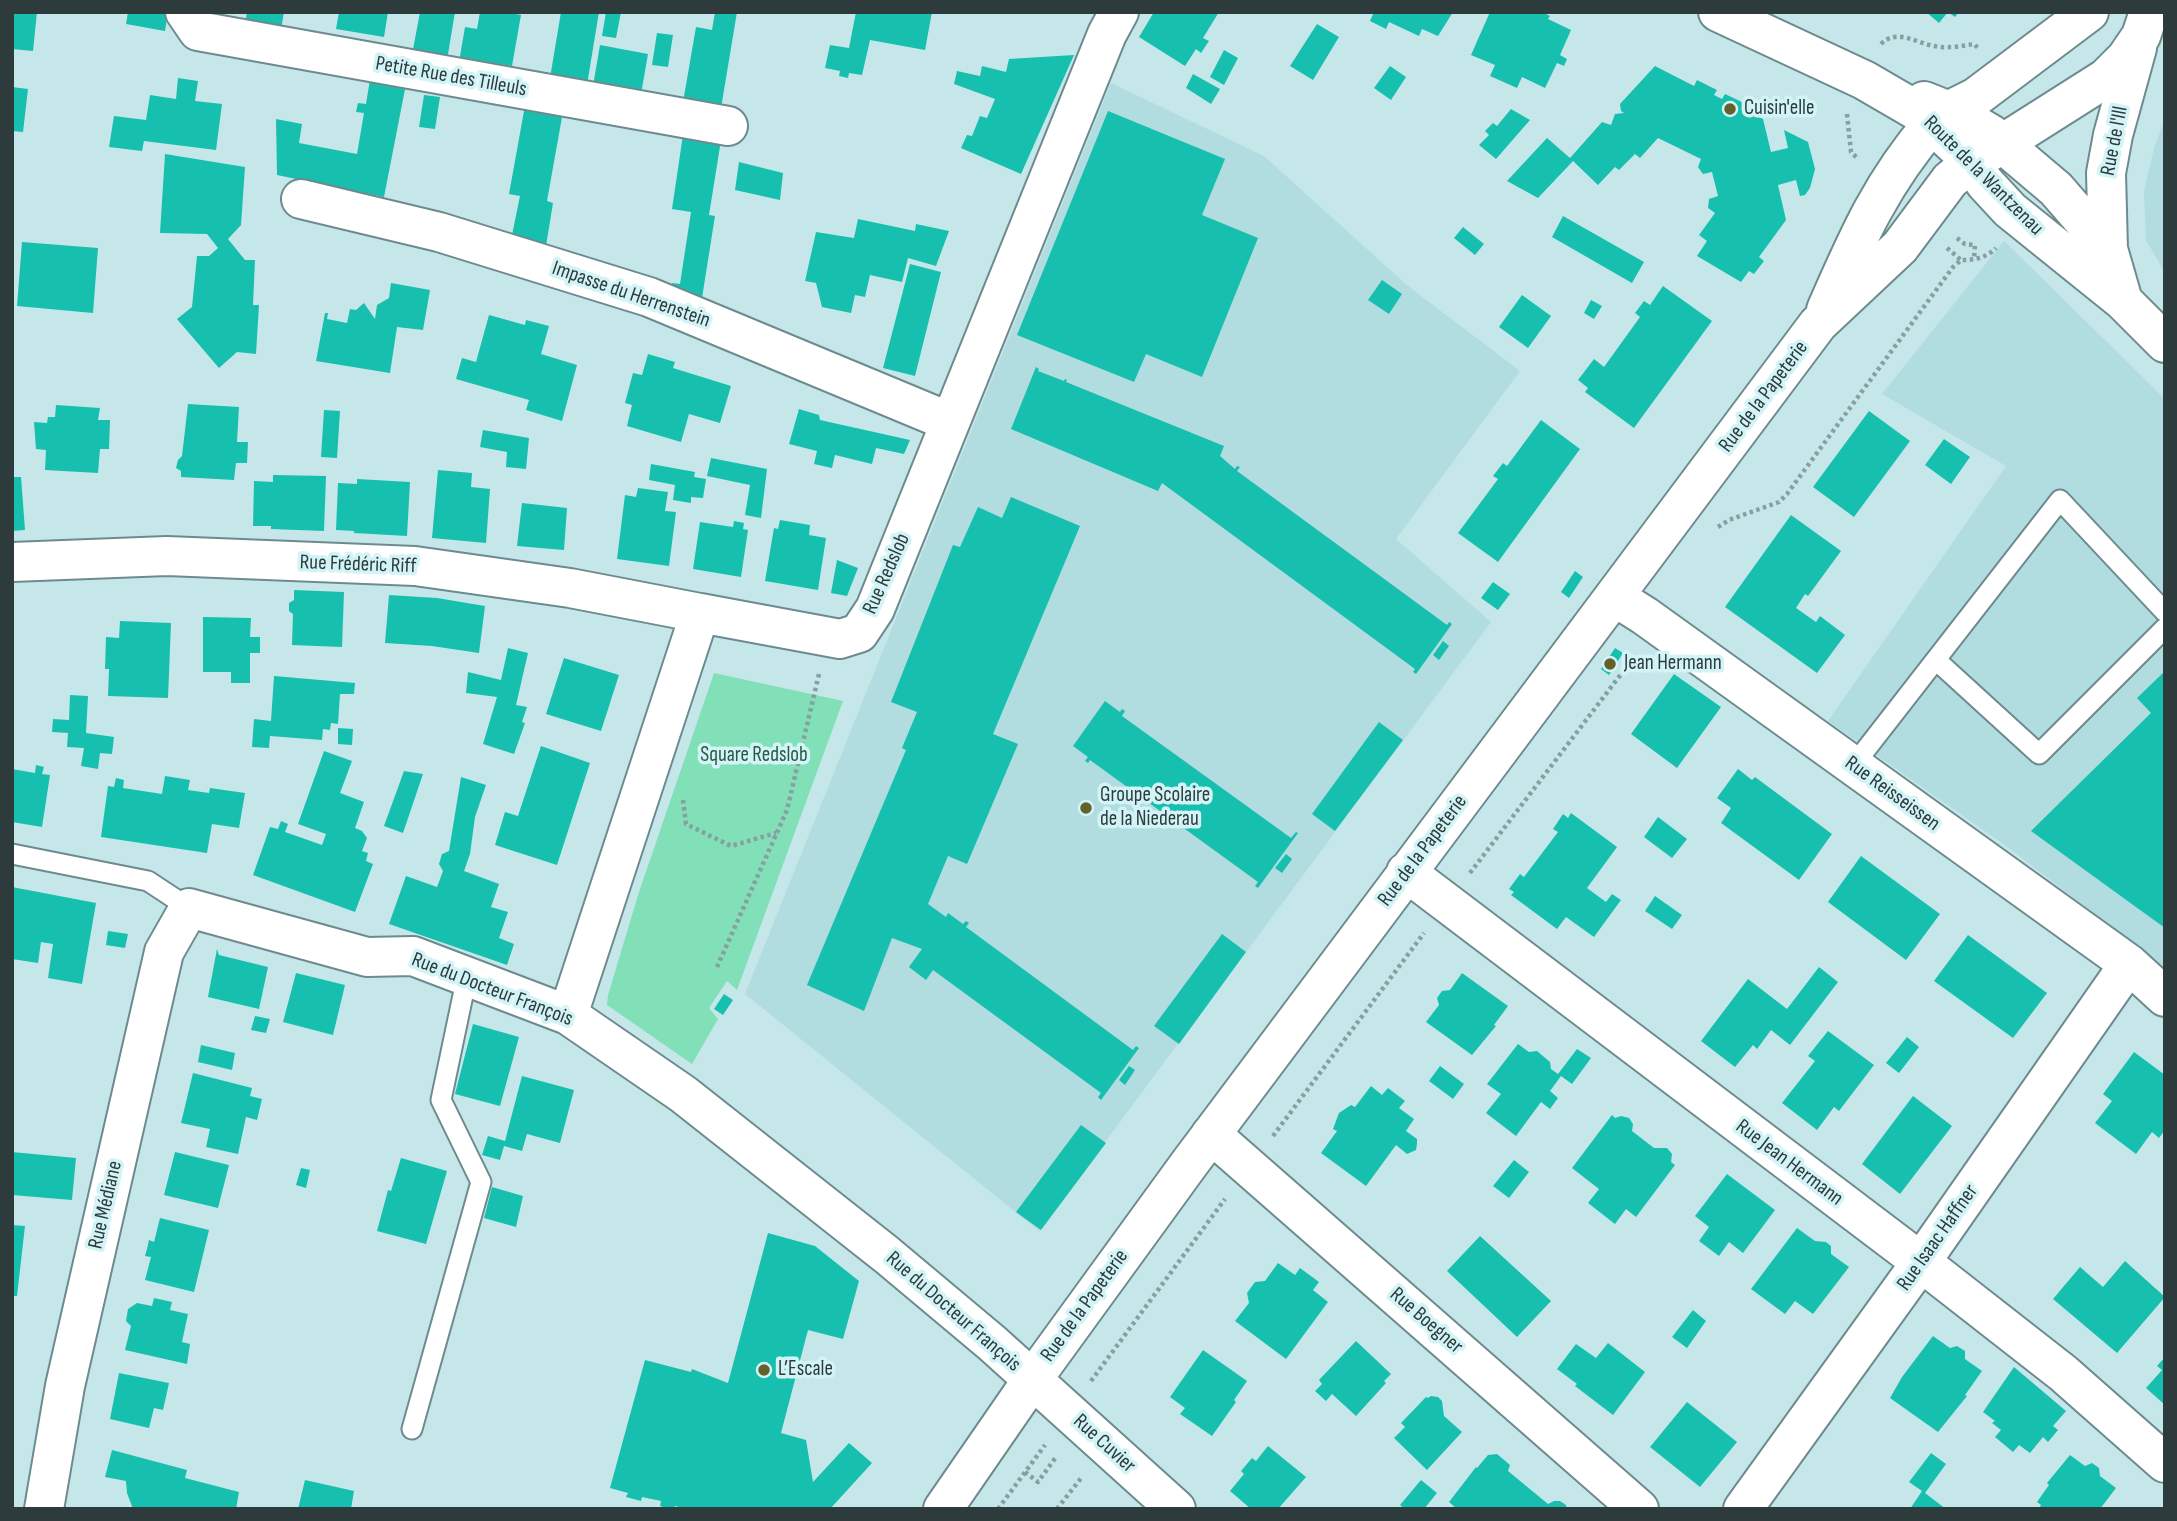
<!DOCTYPE html>
<meta charset="utf-8">
<style>
body{margin:0}
#map{position:relative;width:2177px;height:1521px;overflow:hidden;background:#c6e7ea;font-family:"Sofia Sans Condensed",sans-serif}
canvas{display:block}
.frame{position:absolute;inset:0;border:14px solid #2e3b3c;pointer-events:none}
</style>
<div id="map">
<canvas width="2177" height="1521"></canvas>
<div class="frame"></div>
</div>
<script>
const context = document.querySelector('canvas').getContext('2d');
context.lineJoin = 'round';
function paint(path, color) {
  context.fillStyle = color;
  context.fill(path, 'evenodd');
}
function strokePath(path, color, width, dash) {
  context.strokeStyle = color;
  context.lineWidth = width;
  context.lineCap = dash ? 'butt' : 'round';
  context.setLineDash(dash || []);
  context.stroke(path);
}
function drawText(font, color, halo, rows, align = 'center') {
  context.font = font + ' "Sofia Sans Condensed",sans-serif';
  context.lineWidth = 7;
  context.setLineDash([]);
  context.textBaseline = 'middle';
  context.strokeStyle = halo;
  context.fillStyle = color;
  for (const [text, x, y, turn = 0] of rows) {
    context.save();
    context.translate(x, y);
    context.rotate((+turn || 0) * Math.PI / 180);
    context.textAlign = isNaN(turn) ? turn : align;
    if (halo) context.strokeText(text, 0, 0);
    context.fillText(text, 0, 0);
    context.restore();
  }
}
paint(new Path2D(`
 M1111 83 1264 156 1408 286 1520 371 1396 539 1491 622 1039 1231 745 994Z
 M2165 119V273L2146 240 2144 192 2154 148Z
 M2004 241 2165 399V968L2006 846 1828 721 2006 466 1882 394Z`), '#b1dce0');
paint(new Path2D(`
 M714 673 843 701 737 990 727 981 709 1008 718 1019 692 1064 607 1005 608 995 638 895Z`), '#81e0b7');
paint(new Path2D(`
 M12 12H37L33 51 12 49Z
 M128 12H168L165 31 126 24Z
 M247 12H284L280 36 244 30Z
 M339 12H388L384 37 336 29Z
 M420 12H455L446 66 411 60Z
 M480 12H506L521 15 512 66 499 64 497 75 458 68 465 27 477 29Z
 M561 12H599L586 91 549 84Z
 M606 12H621L616 38 602 36Z
 M715 12H737L720 114 682 108 696 27 712 30Z
 M856 12H932L925 50 870 40 862 75 849 73 848 78 839 76 840 71 825 68 830 45 849 48Z
 M1154 12H1219L1203 38 1209 41 1201 53 1196 49 1185 66 1139 37Z
 M1374 12H1453L1438 36 1422 29 1419 36 1389 22 1386 29 1370 21Z
 M1490 12H1542L1550 16 1548 19 1571 30 1560 55 1567 59 1564 66 1557 63 1545 88 1522 77 1517 88 1490 76 1495 65 1471 55Z
 M1926 12H1959L1955 17 1948 12 1939 23Z
 M1317 24 1339 37 1313 80 1290 66Z
 M657 33 673 35 668 67 652 65Z
 M600 45 648 54 640 100 592 92Z
 M1224 50 1238 58 1224 85 1210 77Z
 M1074 55 1021 174 961 148 967 135 972 136 980 116 987 118 995 99 954 84 957 71 980 76 982 66 1006 72 1009 59Z
 M1390 66 1406 77 1391 100 1374 88Z
 M1655 66 1694 86 1697 80 1717 90 1714 95 1722 99 1725 94 1744 103 1742 109 1763 119 1771 152 1788 148 1784 130 1808 142 1815 169 1810 188 1805 195 1800 196 1796 180 1778 185 1786 220 1759 257 1764 261 1754 274 1749 271 1741 282 1697 256 1707 241 1699 235 1715 213 1708 208 1709 199 1718 196 1712 172 1703 174 1698 167 1701 159 1658 138 1640 158 1635 154 1619 170 1615 167 1598 185 1573 161 1538 198 1507 181 1547 138 1570 158 1602 122 1611 125 1615 114 1624 113 1621 111 1620 104Z
 M371 73 407 79 384 197 277 175 276 119 302 124 299 143 357 154 364 113 356 112 358 103 366 104Z
 M1193 74 1220 89 1211 104 1186 88Z
 M178 78 198 81 195 101 222 104 216 150 144 141 142 151 109 147 114 116 146 120 150 95 176 99Z
 M12 87 28 89 23 132 12 131Z
 M424 95 440 97 435 129 419 127Z
 M526 100 564 106 547 201 553 203 546 246 512 235 520 196 509 194Z
 M1511 109 1530 120 1496 159 1479 145 1489 135 1485 131 1493 123 1497 126Z
 M1108 111 1225 159 1202 215 1258 238 1202 377 1146 354 1134 382 1017 335Z
 M684 128 722 134 709 215 715 216 702 298 672 289V283L680 284 691 212 672 209Z
 M165 154 245 167 241 225 228 239 245 260H255L253 305H259L256 354 237 352 219 368 177 319 192 307 197 256H209L218 248 207 234 160 233Z
 M739 162 783 173 780 200 735 190Z
 M1563 216 1644 262 1632 283 1552 237Z
 M858 219 915 231 916 224 949 231 936 266 908 258 902 282 870 275 865 297 855 295 851 313 822 307 816 283 805 281 816 232 854 238Z
 M1463 227 1484 244 1475 255 1454 238Z
 M22 242 98 248 93 313 17 306Z
 M910 264 941 272 915 376 883 368Z
 M1382 280 1402 294 1389 314 1368 300Z
 M391 283 430 290 423 330 397 327 390 373 316 361 325 313H328L327 319 347 323 350 309 356 310 364 303 375 319 377 305 389 298Z
 M1663 286 1712 321 1634 428 1585 392 1588 388 1578 380 1594 359 1604 367 1640 317 1635 313 1644 301 1650 305Z
 M1522 295 1551 316 1528 348 1499 327Z
 M1591 300 1602 306 1594 319 1584 313Z
 M489 315 525 325 526 320 549 326 541 354 577 365 562 421 526 410 529 400 456 379 462 358 476 362Z
 M648 354 675 362 673 368 731 386 720 423 689 414 681 442 627 426 632 405 625 403 633 373 642 375Z
 M1036 367 1039 369 1038 371 1064 381 1065 379 1067 380 1066 382 1224 446 1220 456 1235 469 1237 466 1240 467 1237 471 1447 625 1449 622 1452 624 1416 674 1413 672 1415 669 1162 483 1158 491 1011 429Z
 M188 404 239 407 237 442H248L247 463H236L234 480 181 477V471L176 468 178 460 182 456Z
 M56 405 100 408 98 420H110L109 449H100L98 473 45 470 46 450 36 449 34 422 47 423 48 417H55Z
 M799 409 819 415 820 420 910 440 904 454 876 448 872 464 835 455 832 468 814 464 817 451 789 444Z
 M324 410 340 411 337 458 321 457Z
 M1869 411 1910 441 1854 517 1813 487Z
 M1541 420 1580 449 1498 562 1458 533 1498 479 1493 476 1503 463 1507 466Z
 M483 430 529 438 526 469 506 467 507 452 480 447Z
 M1944 439 1970 457 1951 484 1925 465Z
 M711 458 767 469 761 518 745 515 750 485 707 476Z
 M651 464 695 472 694 477 706 479 703 498 691 497V503L673 500 675 485 649 480Z
 M438 470 472 473 471 487 490 489 486 543 432 538Z
 M273 475 326 476 324 531 271 529V526H253L254 481 273 482Z
 M12 477H21L25 530 12 531Z
 M357 479 410 482 407 536 354 533V531L336 530 338 483 357 484Z
 M638 488 668 492 665 511 676 512 669 566 617 559 625 495 636 497Z
 M1011 497 1080 526 993 734 1018 744 967 864 948 856 928 904 946 917 948 913 963 924 966 921 969 923 966 927 1133 1050 1136 1046 1139 1048 1101 1100 1098 1097 1101 1093 933 970 926 980 909 967 922 949 892 938 864 1011 807 985 906 750 902 748 917 712 891 702 953 545 960 547 978 507 1002 518Z
 M522 503 567 508 564 550 517 546Z
 M1791 515 1841 551 1808 596 1805 594 1796 608 1816 622 1820 616 1845 635 1817 673 1725 607Z
 M780 520 810 525 809 535 826 538 818 590 765 581 774 528 778 529Z
 M734 521 744 523 743 529 748 530 741 577 693 569 700 522 733 527Z
 M837 560 858 568 847 596 831 593Z
 M1575 571 1583 577 1569 598 1561 592Z
 M1493 582 1510 594 1498 610 1481 598Z
 M294 590 344 592 342 647 292 645 293 614 289 611V603L294 600Z
 M389 595 437 598 485 606 479 653 432 646 385 643Z
 M203 617 251 618 250 637H260V653H250V683H231V672H203Z
 M120 621 171 623 168 698 108 696 109 669H105L106 637 119 638Z
 M1443 641 1449 646 1439 660 1433 655Z
 M508 648 528 653 516 705 527 707 522 722 525 723 514 754 483 744 497 697 466 693 468 672 501 680Z
 M1615 648 1623 653 1609 675 1601 669Z
 M564 658 619 675 601 731 546 714Z
 M2165 671V928L2031 831 2151 713 2137 698Z
 M1674 674 1721 707 1677 768 1631 734Z
 M274 676 355 683 354 694H340L338 724 331 723 330 730 323 729 322 740 270 736 269 748 252 747 254 719 271 721Z
 M70 695 88 696 86 733 114 737 112 754 100 753 98 769 81 766 84 748 67 747 68 733 52 732 53 719 69 720Z
 M1105 701 1120 712 1122 709 1125 711 1122 716 1291 838 1296 832 1298 833 1258 888 1255 886 1258 882 1090 760 1088 763 1085 761 1088 757 1073 746Z
 M1379 722 1403 740 1335 831 1312 814Z
 M338 728 353 729 352 745 338 744Z
 M541 746 590 763 557 865 495 845 505 812 518 816Z
 M324 751 352 761 340 793 364 802 355 828 362 831 367 838 362 851 368 853 366 861 373 864 355 912 253 875 270 827 278 829 281 821 288 824 285 832 322 845 326 834 298 824Z
 M36 765 44 767 42 774 50 775 42 827 12 822V769L35 773Z
 M1738 769 1752 780 1755 777 1832 834 1799 880 1721 823 1731 808 1717 798Z
 M404 771 423 774 403 833 384 826Z
 M165 776 190 780 188 790 209 793 210 788 245 793 239 828 212 824 207 853 101 837 108 786 114 787 116 778 124 780 123 788 162 794Z
 M461 777 486 785 475 817 470 854 464 871 499 884 491 907 508 912 499 938 514 944 507 965 389 924 406 876 437 887 443 871 439 864 442 854 449 851Z
 M1571 813 1617 847 1587 888 1606 902 1612 894 1621 900 1594 937 1566 917 1557 929 1511 895 1514 892 1509 889 1520 874 1524 877 1558 832 1553 829 1563 814 1568 818Z
 M1658 817 1687 839 1672 858 1644 837Z
 M1286 854 1292 859 1282 873 1275 868Z
 M1861 856 1940 914 1906 960 1828 902Z
 M12 887 96 903 82 984 48 978 53 944 41 942 38 963 12 959Z
 M1655 896 1682 915 1672 929 1645 911Z
 M108 931 128 934 125 948 106 945Z
 M1222 934 1246 952 1179 1044 1154 1026Z
 M1968 935 2047 993 2013 1038 1934 981Z
 M217 949 219 955 268 967 259 1009 208 997Z
 M1819 967 1838 982 1790 1045 1771 1030 1757 1049 1753 1045 1735 1067 1701 1041 1748 979 1787 1009Z
 M296 973 345 985 333 1035 283 1022Z
 M1462 973 1508 1006 1494 1025 1496 1026 1472 1055 1426 1022 1439 1005 1437 998 1442 991 1450 990Z
 M724 994 733 1000 723 1015 714 1009Z
 M255 1016 270 1019 266 1033 251 1030Z
 M473 1024 519 1037 500 1106 455 1094Z
 M1828 1031 1874 1065 1839 1111 1834 1107 1817 1130 1782 1103 1815 1061 1808 1056Z
 M1907 1037 1919 1047 1899 1073 1886 1063Z
 M1518 1044 1529 1052 1537 1051 1550 1062 1551 1069 1558 1074 1577 1049 1591 1058 1572 1084 1561 1076 1550 1091 1558 1098 1550 1109 1541 1102 1516 1136 1486 1113 1501 1094 1487 1084Z
 M201 1045 235 1053 232 1070 198 1062Z
 M2134 1052 2165 1075V1130L2159 1138 2152 1132 2136 1154 2095 1123 2112 1101 2103 1094Z
 M1129 1066 1135 1070 1125 1085 1119 1080Z
 M1440 1066 1464 1084 1453 1099 1429 1081Z
 M193 1073 252 1088 250 1096 262 1099 257 1120 246 1117 238 1154 206 1147 210 1129 181 1123Z
 M522 1076 574 1090 560 1143 527 1134 522 1151 504 1146 500 1160 482 1155 488 1136 505 1141Z
 M1371 1086 1382 1095 1388 1088 1405 1101 1399 1108 1414 1119 1406 1131 1417 1139V1144L1416 1150 1407 1154 1396 1145 1366 1186 1321 1153 1337 1131 1333 1129 1339 1113 1351 1105 1355 1107Z
 M1913 1096 1952 1126 1900 1194 1862 1164Z
 M1612 1115 1615 1118 1621 1116 1629 1118 1633 1124 1632 1131 1654 1148H1667L1672 1154 1671 1162 1675 1165 1636 1217 1626 1209 1615 1224 1588 1203 1599 1189 1572 1168Z
 M1081 1125 1106 1143 1041 1230 1016 1212Z
 M12 1152 76 1158 72 1200 12 1195Z
 M175 1152 229 1165 218 1208 164 1195Z
 M401 1158 447 1171 426 1244 377 1231 388 1190 391 1191Z
 M1514 1160 1529 1172 1509 1198 1493 1186Z
 M301 1168 310 1170 306 1188 296 1185Z
 M1727 1174 1775 1210 1743 1253 1729 1242 1719 1256 1699 1241 1709 1227 1695 1216Z
 M492 1187 523 1196 516 1227 484 1218Z
 M160 1218 209 1230 194 1292 145 1280 151 1257 145 1256 147 1249 149 1240 154 1242Z
 M12 1225 25 1226 17 1296H12Z
 M1797 1228 1815 1241 1826 1242 1831 1246V1254L1849 1267 1813 1314 1795 1301 1785 1314 1751 1289Z
 M768 1233 815 1246 859 1281 843 1339 808 1330 781 1433 806 1440 813 1482 849 1443 872 1463 830 1509H686L675 1506 674 1509H669L660 1506 661 1501 642 1497 641 1501 626 1497 628 1493 610 1488 645 1360 691 1372 692 1369 728 1383Z
 M1480 1236 1551 1301 1517 1337 1447 1271Z
 M2125 1261 2165 1297 2117 1353 2053 1299 2080 1267 2103 1287Z
 M1278 1263 1295 1275 1300 1268 1319 1282 1313 1290 1328 1302 1286 1359 1235 1321 1249 1303 1247 1293 1255 1282 1265 1281Z
 M154 1298 172 1302 170 1310 188 1314 182 1342 190 1344 187 1364 125 1350 131 1326 126 1321 128 1309 137 1303 152 1306Z
 M1693 1310 1706 1321 1687 1348 1672 1337Z
 M1933 1336 1950 1348 1957 1346 1965 1351V1359L1982 1371 1965 1395 1967 1396 1938 1432 1890 1398 1902 1377Z
 M1356 1341 1391 1374 1384 1381 1386 1383 1356 1416 1332 1394 1326 1401 1315 1391 1322 1384 1319 1380Z
 M1608 1343 1645 1372 1613 1415 1575 1386 1577 1384 1557 1369 1576 1344 1596 1358Z
 M1203 1350 1247 1381 1234 1400 1236 1402 1212 1436 1180 1414 1185 1408 1170 1397Z
 M2165 1357V1405L2146 1388 2162 1370 2157 1366Z
 M2014 1367 2066 1411 2053 1426 2058 1430 2048 1442 2043 1437 2030 1453 2019 1445 2013 1452 1995 1437 2001 1430 1992 1423 1995 1421 1983 1412Z
 M119 1373 169 1383 163 1410 154 1408 149 1428 110 1419Z
 M1431 1396 1438 1397 1442 1401 1444 1416 1462 1432 1427 1470 1394 1438 1405 1427 1401 1423 1426 1397 1428 1398Z
 M1687 1402 1737 1442 1700 1487 1650 1447Z
 M1268 1446 1306 1477 1278 1509H1251L1230 1491 1244 1474 1241 1471 1252 1458 1256 1461Z
 M112 1450 187 1470 185 1478 239 1492 236 1509H133L127 1493 126 1481 105 1477Z
 M1931 1453 1946 1464 1925 1493 1946 1509H1910L1922 1491 1909 1482Z
 M1497 1454 1510 1465 1508 1471 1548 1504 1554 1501H1560L1566 1505 1567 1509H1457L1449 1502 1476 1467 1477 1468 1488 1455Z
 M2070 1455 2085 1466 2092 1463 2099 1468 2100 1476 2116 1488 2100 1509H2039L2041 1505 2037 1502 2049 1485 2047 1483Z
 M305 1480 354 1491 351 1509H298Z
 M1421 1480 1437 1493 1424 1509H1405L1400 1505Z`), '#17bfae');
const lane = new Path2D(`
 M1936 660 2039 754 2165 628
 M1853 766 2060 500 2165 612
 M12 854 148 881 189 908
 M412 1429 481 1182 441 1100 467 976`);
const street = new Path2D(`
 M185 12 198 31 728 126
 M301 199 439 232 649 297 950 422
 M1826 310C1857 239 1881 183 1933 123
 M12 562 167 556 415 566 570 588 700 613
 M1615 597 1645 616 2129 964 2165 997
 M1406 872 1921 1262 2063 1373 2165 1463
 M568 1015 700 613 840 639 859 633 875 609 1107 34 1119 12
 M1211 1134 1639 1509
 M44 1509 65 1386 164 952 189 908 367 957 413 956 568 1015 683 1094 887 1255 992 1343 1176 1509
 M943 1509 1032 1380 1189 1164 1818 324 1900 247 1950 180 1971 163
 M1743 1509 1921 1262 2129 964`);
const secondary = new Path2D(`
 M1718 12 1864 80 1919 112 1967 157 1985 183 2010 210 2123 301 2165 343
 M1924 101 1959 115 1991 134 2056 189 2108 249 2123 301
 M1934 122 1948 111 1976 97 2089 12
 M1983 156 2106 78 2126 58 2141 36 2149 12
 M2108 249 2106 173 2113 135 2137 48`);
strokePath(lane, '#6d8b8e', 23);
strokePath(street, '#6d8b8e', 42);
strokePath(secondary, '#6d8b8e', 42);
strokePath(new Path2D(`
 M1881 44C1897 28 1916 43 1934 46 1947 49 1961 46 1974 44L1978 48
 M1847 114 1851 152 1858 159
 M1957 238 1965 244 1975 245 1974 260
 M1947 248 1961 260
 M1718 527 1729 520 1779 502 1787 494 1953 267 1961 260C1975 260 1986 258 1996 248
 M683 800 686 824 731 846 776 833
 M1470 873 1634 657
 M717 967 787 810 819 674
 M1273 1136 1424 933
 M1091 1381 1225 1199
 M1025 1472 1038 1482 1056 1457
 M998 1509 1045 1445
 M1057 1509 1082 1477`), '#869fa1', 4.5, [3.5, 3.5]);
strokePath(lane, '#fff', 19);
strokePath(street, '#fff', 38);
strokePath(secondary, '#fff', 38);
for (const [x, y, r, color] of [
 [1730,109,7,"#64612d"],
 [1610,664,7,"#64612d"],
 [1086,808,7,"#64612d"],
 [764,1370,7,"#64612d"]
]) {
  const dot = new Path2D();
  dot.arc(x, y, r, 0, 2 * Math.PI);
  context.fillStyle = color;
  context.fill(dot);
  strokePath(dot, '#d3f4f7', 2.5);
}
drawText('21px', '#2e3b3c', '#d3f4f7', [
 ["Petite Rue des Tilleuls",451,77,10],
 ["Rue de l'Ill",2115,141,-79],
 ["Route de la Wantzenau",1983,176,45],
 ["Impasse du Herrenstein",631,295,19],
 ["Rue de la Papeterie",1764,397,-53],
 ["Rue Frédéric Riff",358,565,2],
 ["Rue Redslob",887,574,-66],
 ["Rue Reisseissen",1892,794,36],
 ["Rue de la Papeterie",1423,851,-53],
 ["Rue du Docteur François",492,990,21],
 ["Rue Jean Hermann",1789,1163,37],
 ["Rue Médiane",106,1205,-77],
 ["Rue Isaac Haffner",1938,1238,-55],
 ["Rue de la Papeterie",1085,1306,-54],
 ["Rue du Docteur François",953,1312,41],
 ["Rue Boegner",1426,1321,41],
 ["Rue Cuvier",1104,1444,42]
]);
drawText('21px', '#2e3b3c', '#d3f4f7', [
 ["Cuisin'elle",1744,109],
 ["Jean Hermann",1624,664],
 ["Groupe Scolaire",1100,796],
 ["de la Niederau",1100,820],
 ["L’Escale",778,1370]
], 'left');
drawText('21px', '#2a5945', '#d3f4f7', [
 ["Square Redslob",754,756]
]);
</script>
